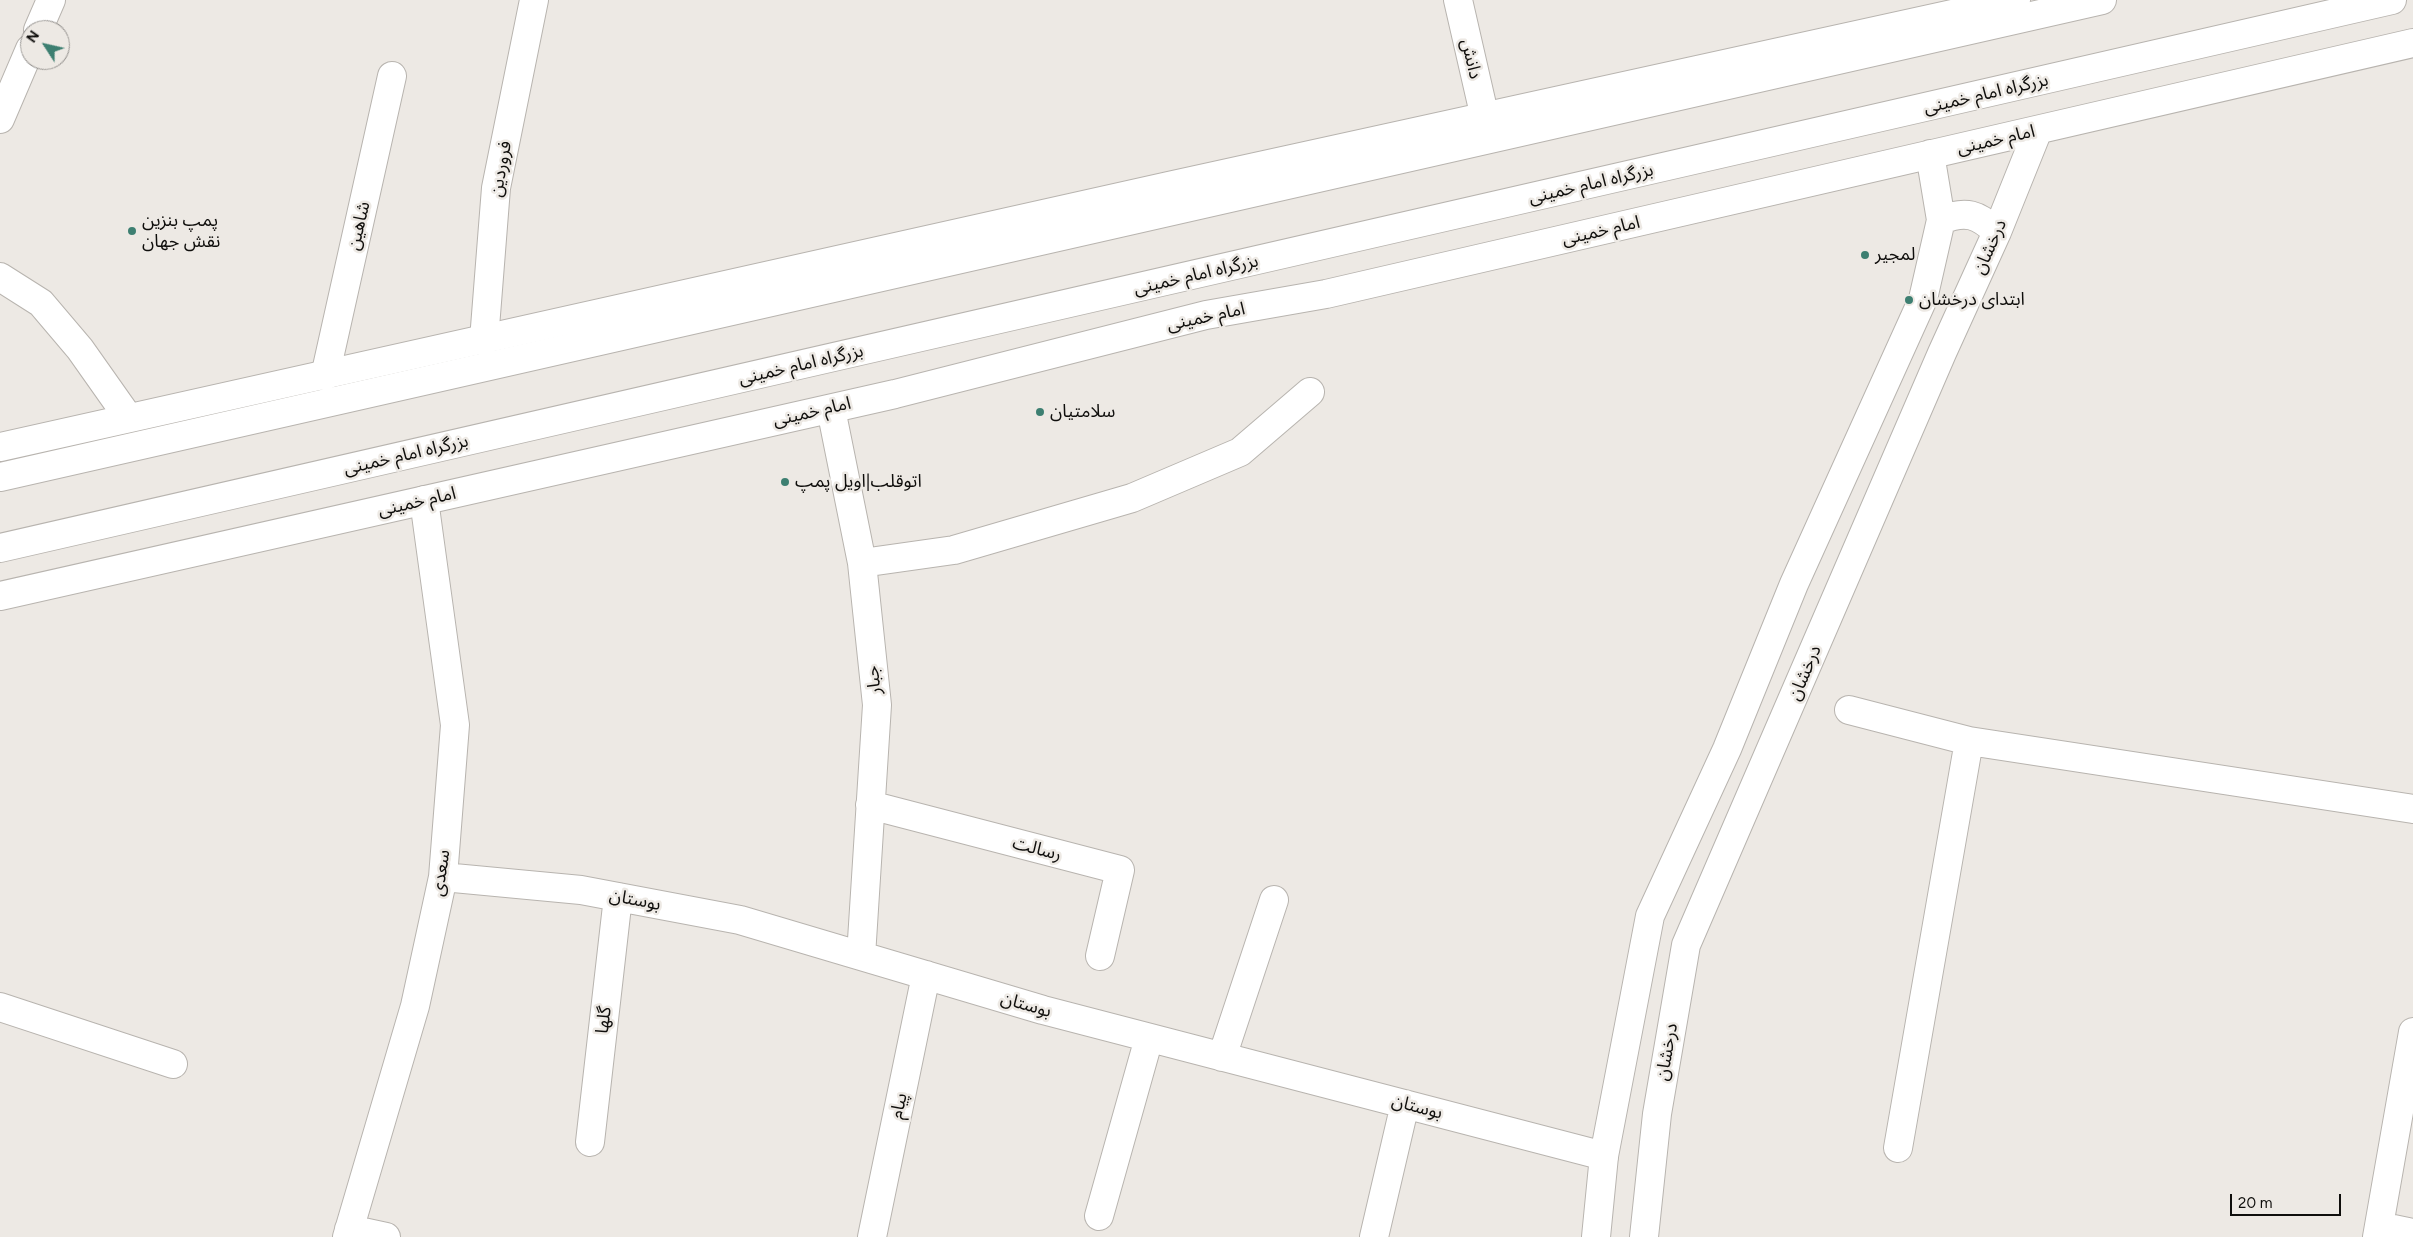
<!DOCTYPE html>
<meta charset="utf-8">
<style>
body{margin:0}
#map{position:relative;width:2413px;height:1237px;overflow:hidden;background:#ede9e4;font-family:Figtree,sans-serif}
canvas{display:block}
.north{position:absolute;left:20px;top:20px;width:50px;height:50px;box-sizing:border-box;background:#ede9e4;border:1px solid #94918e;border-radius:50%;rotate:305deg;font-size:14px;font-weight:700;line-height:20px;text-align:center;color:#0f0e0c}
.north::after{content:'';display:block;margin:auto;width:18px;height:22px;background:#3d7f71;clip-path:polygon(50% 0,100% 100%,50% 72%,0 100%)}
.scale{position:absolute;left:2230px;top:1194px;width:111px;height:22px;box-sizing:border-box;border:2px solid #0f0e0c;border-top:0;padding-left:6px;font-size:15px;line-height:18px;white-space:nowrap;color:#0f0e0c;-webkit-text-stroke:4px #ede9e4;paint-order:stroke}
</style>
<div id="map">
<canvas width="2413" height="1237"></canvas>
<div class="north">N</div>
<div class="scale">20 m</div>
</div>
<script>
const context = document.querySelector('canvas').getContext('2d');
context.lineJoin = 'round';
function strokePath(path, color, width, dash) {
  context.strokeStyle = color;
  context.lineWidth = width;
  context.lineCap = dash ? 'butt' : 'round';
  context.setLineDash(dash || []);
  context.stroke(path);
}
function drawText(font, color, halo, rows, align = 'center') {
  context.font = font + ' Figtree,"Noto Sans Arabic",sans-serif';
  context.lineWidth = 5;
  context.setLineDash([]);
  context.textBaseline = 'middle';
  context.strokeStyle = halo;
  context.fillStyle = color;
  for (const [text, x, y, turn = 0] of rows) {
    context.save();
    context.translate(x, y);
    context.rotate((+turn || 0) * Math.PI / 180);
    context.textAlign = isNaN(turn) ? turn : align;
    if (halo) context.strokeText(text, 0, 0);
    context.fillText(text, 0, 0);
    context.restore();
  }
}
const minor = new Path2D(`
 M1458 0 1485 118
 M38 30 51 0
 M0 119 30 49
 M0 277 41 303 80 349 128 417
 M484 340 496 188 534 0
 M325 376 392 76
 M831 409 862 563 877 705 861 956
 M862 563 954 550 1132 498 1240 452 1310 392
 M1849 710 1969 741 2413 809
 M870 805 1120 870 1100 956
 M443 877 581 890 740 920 1043 1010 1604 1156
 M0 1007 173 1064
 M1222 1057 1274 900
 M590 1142 618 897
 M1898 1148 1969 741
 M1099 1216 1149 1038
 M2379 1226 2413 1233
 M349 1229 386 1237
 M347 1237 415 1006 443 877 455 725 424 500
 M872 1237 926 975
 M1374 1237 1405 1104
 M2377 1237 2413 1032`);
const major = new Path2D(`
 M1941 220C1966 210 1978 214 1997 232
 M0 447 1169 186 2016 0
 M0 596 895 394 1206 315 1326 294 2413 43
 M1596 1237 1604 1156 1650 916 1727 749 1794 584 1923 299 1941 220 1930 154
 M1644 1237 1657 1114 1686 945 1942 353 1997 232 2038 130`);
const highway = new Path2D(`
 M0 477 2102 0
 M0 548 2392 0`);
strokePath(minor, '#b8b4af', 30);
strokePath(major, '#b8b4af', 30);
strokePath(highway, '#b8b4af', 30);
strokePath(minor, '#fff', 28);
strokePath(major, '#fff', 28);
strokePath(highway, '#fff', 28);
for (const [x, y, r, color] of [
 [132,231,5,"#3d7f71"],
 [1865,255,5,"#3d7f71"],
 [1909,300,5,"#3d7f71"],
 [1040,412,5,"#3d7f71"],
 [785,482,5,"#3d7f71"]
]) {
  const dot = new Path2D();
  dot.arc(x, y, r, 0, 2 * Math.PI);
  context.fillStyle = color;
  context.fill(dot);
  strokePath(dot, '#ede9e4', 2);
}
drawText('18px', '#0f0e0c', '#ede9e4', [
 ["دانش",1471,59,77],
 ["بزرگراه امام خمینی",1986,94,-13],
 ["امام خمینی",1996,140,-13],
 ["فروردین",501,169,-80],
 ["بزرگراه امام خمینی",1591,184,-13],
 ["شاهین",359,226,-77],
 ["امام خمینی",1601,231,-13],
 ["درخشان",1990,247,-66],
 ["بزرگراه امام خمینی",1196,275,-13],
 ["امام خمینی",1206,317,-12],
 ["بزرگراه امام خمینی",801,365,-13],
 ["امام خمینی",812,412,-13],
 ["بزرگراه امام خمینی",406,455,-13],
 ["امام خمینی",417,502,-13],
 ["درخشان",1805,673,-67],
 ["جبار",874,680,-96],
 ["رسالت",1037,849,15],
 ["سعدی",441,873,-82],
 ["بوستان",635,900,11],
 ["بوستان",1026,1005,16],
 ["گلها",604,1020,-83],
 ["درخشان",1667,1052,-80],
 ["پیام",899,1106,-78],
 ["بوستان",1417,1107,15]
]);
drawText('18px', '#0f0e0c', '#ede9e4', [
 ["پمپ بنزین",142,221],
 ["نقش جهان",142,242],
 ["لمجیر",1875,255],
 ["ابتدای درخشان",1919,300],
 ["سلامتیان",1050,412],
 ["اتوقلب|اویل پمپ",795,482]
], 'left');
</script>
